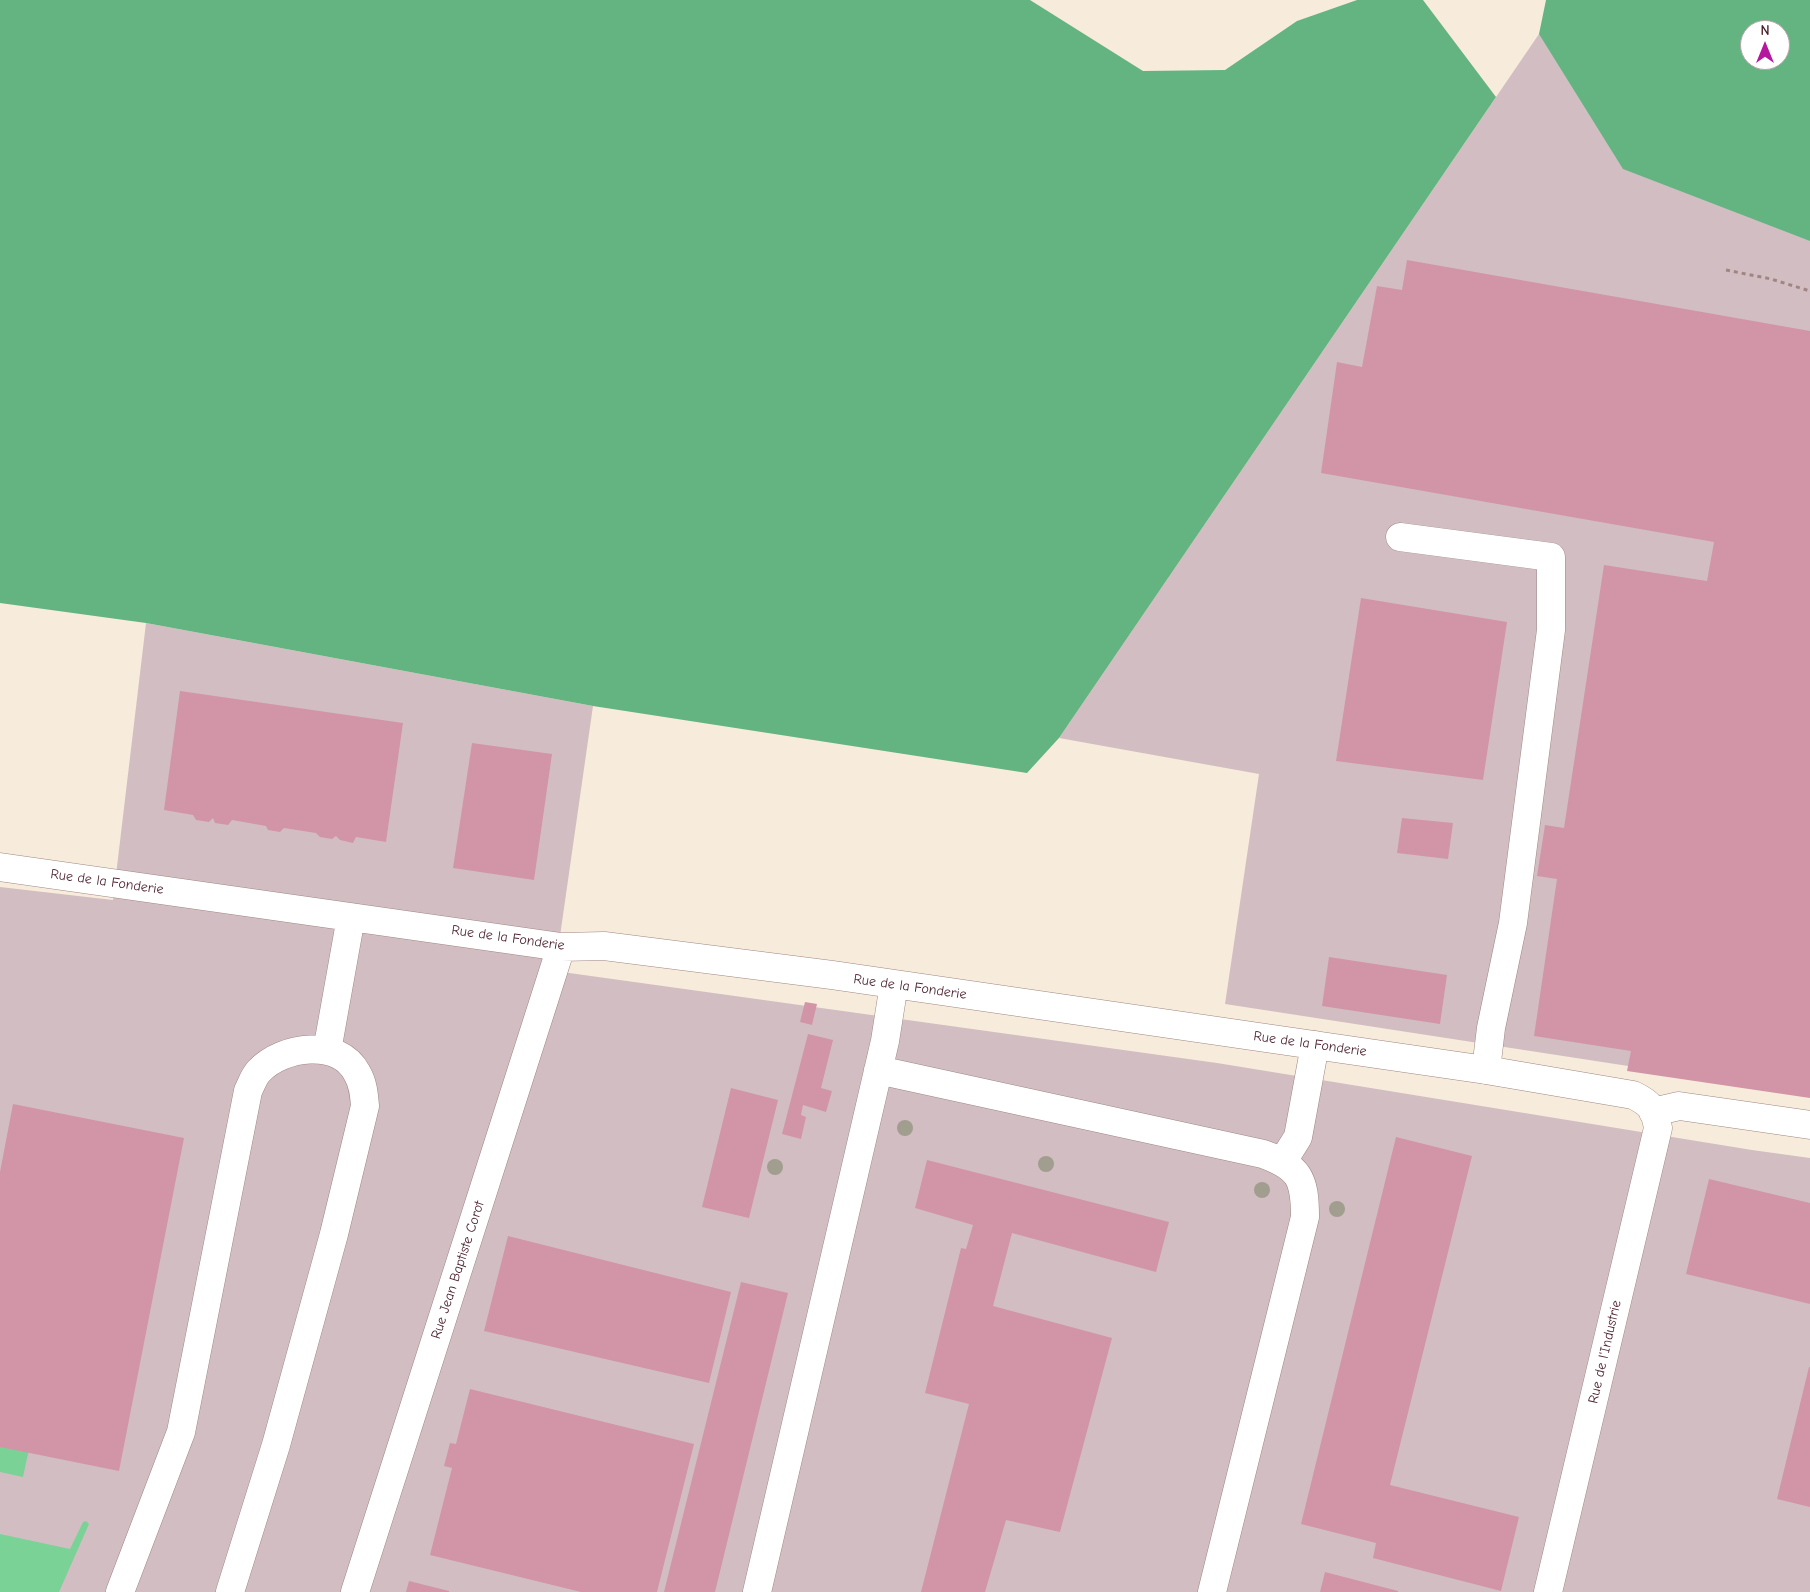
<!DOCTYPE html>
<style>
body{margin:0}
#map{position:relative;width:1810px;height:1592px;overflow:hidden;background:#f7ecdb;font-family:"Comic Neue",sans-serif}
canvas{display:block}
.north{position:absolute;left:1740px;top:20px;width:50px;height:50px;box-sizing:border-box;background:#fff;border:1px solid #b7a5aa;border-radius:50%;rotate:0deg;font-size:14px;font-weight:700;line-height:20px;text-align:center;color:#4a1f2b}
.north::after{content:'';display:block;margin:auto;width:18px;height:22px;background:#b5179e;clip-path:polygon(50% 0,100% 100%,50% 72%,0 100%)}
</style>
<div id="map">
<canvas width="1810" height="1592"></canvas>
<div class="north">N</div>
</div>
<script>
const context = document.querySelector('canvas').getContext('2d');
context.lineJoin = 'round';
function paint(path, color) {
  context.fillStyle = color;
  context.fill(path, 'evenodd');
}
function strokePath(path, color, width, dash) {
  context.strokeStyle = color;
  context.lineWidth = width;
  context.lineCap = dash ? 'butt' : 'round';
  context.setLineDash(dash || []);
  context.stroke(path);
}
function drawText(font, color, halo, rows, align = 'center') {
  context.font = font + ' "Comic Neue",sans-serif';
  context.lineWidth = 4.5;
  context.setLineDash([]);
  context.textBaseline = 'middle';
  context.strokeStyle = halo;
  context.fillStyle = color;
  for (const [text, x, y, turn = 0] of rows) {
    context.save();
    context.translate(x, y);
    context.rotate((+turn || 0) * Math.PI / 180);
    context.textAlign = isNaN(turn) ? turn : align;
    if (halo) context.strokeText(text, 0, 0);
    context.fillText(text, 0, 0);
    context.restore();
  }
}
paint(new Path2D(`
 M1539 34 1810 148V1094L1225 1004 1259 774 1059 738Z
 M146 623 593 706 555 971 1217 1063 1752 1150 1810 1158V1592H0V887L113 900Z`), '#d2bec2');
paint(new Path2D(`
 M0 1443 29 1449 23 1477 0 1472Z
 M86 1521 89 1524 59 1592H0V1534L70 1549 83 1522Z`), '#7ad297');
paint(new Path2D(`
 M0 0H1030L1143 71 1225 70 1297 21 1357 0H1423L1496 97 1059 738 1027 773 593 706 146 623 0 603Z
 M1546 0H1810V241L1623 169 1539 34ZM1750 30H1780V60H1750Z`), '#63b480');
paint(new Path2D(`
 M1407 260 1810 331V1098L1627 1071 1631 1051 1534 1036 1557 879 1537 876 1545 825 1564 828 1604 565 1707 581 1714 542 1321 473 1337 362 1362 367 1377 286 1402 290Z
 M1361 598 1507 622 1483 780 1336 761Z
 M180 691 403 723 386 842 356 837 353 843 340 840 336 836 332 839 320 837 316 833 284 828 280 832 268 830 266 826 232 820 228 825 215 823 213 818 209 822 196 820 193 815 164 810Z
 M472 743 552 754 534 880 453 868Z
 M1402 818 1453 823 1448 859 1397 853Z
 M1329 957 1447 975 1440 1024 1322 1006Z
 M805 1002 817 1004 812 1025 800 1022Z
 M808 1034 833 1040 821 1088 832 1091 826 1112 803 1105 801 1115 806 1117 801 1139 782 1134Z
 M731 1088 778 1100 749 1218 702 1207Z
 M13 1104 184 1138 119 1471 0 1447V1172Z
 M1396 1137 1472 1156 1390 1485 1519 1517 1501 1591 1373 1558 1376 1543 1301 1524Z
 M927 1160 1169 1222 1156 1272 1012 1233 993 1306 1112 1338 1060 1532 1006 1520 985 1592H921L969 1404 925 1393 961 1248 966 1249 973 1225 915 1208Z
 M1709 1179 1810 1203V1304L1686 1274Z
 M508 1236 731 1292 709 1383 484 1331Z
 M741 1282 788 1293 715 1592H664Z
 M1809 1367H1810V1507L1777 1499Z
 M470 1389 694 1444 657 1592H581L430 1555 452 1468 444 1466 450 1443 456 1444Z
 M1325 1572 1398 1591V1592H1320Z
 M409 1581 449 1591V1592H406Z`), '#d195a7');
const minor = new Path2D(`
 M1400 537 1551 557V630L1513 923 1491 1028 1486 1070
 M0 867 561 947 604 946 832 975 1486 1070 1633 1095C1650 1103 1655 1109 1658 1128L1548 1592
 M327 1051 351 917
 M878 1070 1263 1154C1299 1167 1305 1178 1305 1217L1212 1592
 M1653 1112 1679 1106 1810 1125
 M1283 1161 1298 1137 1315 1045
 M120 1592 181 1432 248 1091C251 1085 254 1076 259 1071 282 1046 339 1038 357 1073 363 1083 364 1094 365 1106L334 1234 276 1445 230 1592
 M355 1592 561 947
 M757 1592 885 1041 894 984`);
strokePath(minor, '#a08683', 29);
strokePath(new Path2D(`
 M1726 270 1771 279 1810 291`), '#a08683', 3, [4, 4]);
strokePath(minor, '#fff', 28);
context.fillStyle = '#a19e8f';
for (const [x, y] of [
 [905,1128],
 [1046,1164],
 [775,1167],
 [1262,1190],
 [1337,1209]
]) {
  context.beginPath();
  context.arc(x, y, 8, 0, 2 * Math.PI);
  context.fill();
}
drawText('14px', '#4a1f2b', '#fff', [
 ["Rue de la Fonderie",107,882,8],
 ["Rue de la Fonderie",508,938,8],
 ["Rue de la Fonderie",910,987,8],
 ["Rue de la Fonderie",1310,1044,8],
 ["Rue Jean Baptiste Corot",458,1270,-72],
 ["Rue de l'Industrie",1605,1352,-77]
]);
</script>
